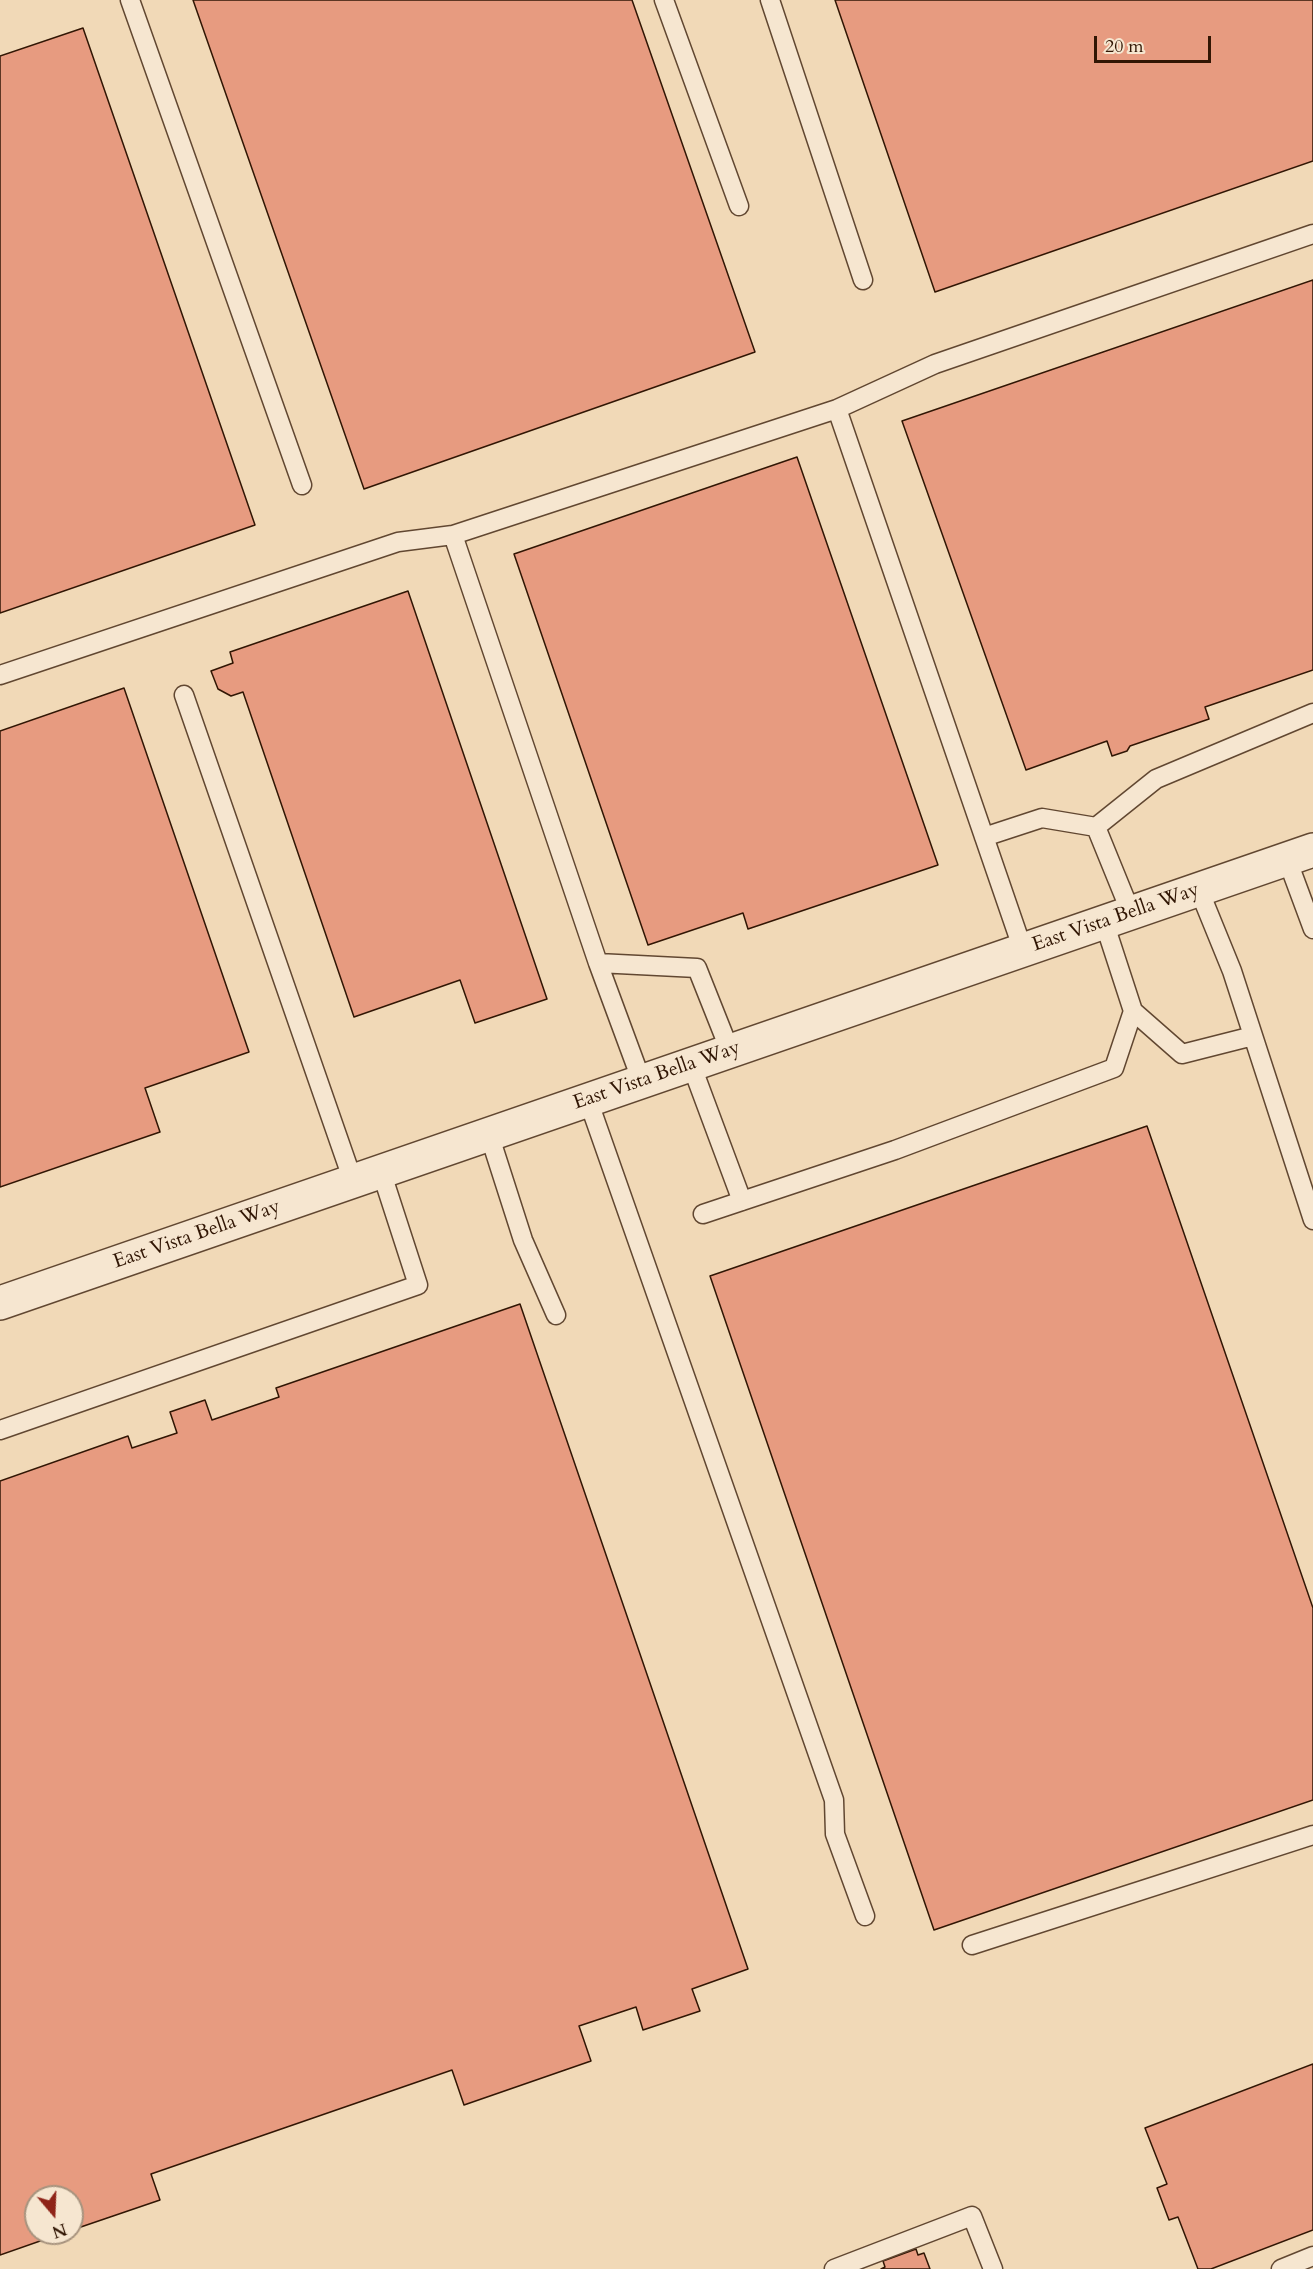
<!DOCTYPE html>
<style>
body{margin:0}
#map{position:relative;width:1313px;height:2269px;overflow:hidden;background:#f1d9b7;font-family:Cardo,serif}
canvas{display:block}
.north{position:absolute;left:24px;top:2185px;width:60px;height:60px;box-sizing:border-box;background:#f6e6d0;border:2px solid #a7937e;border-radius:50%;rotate:161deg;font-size:16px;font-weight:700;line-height:24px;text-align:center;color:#311604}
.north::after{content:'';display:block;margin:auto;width:21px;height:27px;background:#8f2418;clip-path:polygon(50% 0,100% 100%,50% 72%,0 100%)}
.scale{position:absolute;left:1094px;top:36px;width:117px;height:27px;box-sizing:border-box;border:3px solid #311604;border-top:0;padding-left:8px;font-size:18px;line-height:21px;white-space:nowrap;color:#311604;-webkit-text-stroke:4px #f6e6d0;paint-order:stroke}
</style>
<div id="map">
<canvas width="1313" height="2269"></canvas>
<div class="north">N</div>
<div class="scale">20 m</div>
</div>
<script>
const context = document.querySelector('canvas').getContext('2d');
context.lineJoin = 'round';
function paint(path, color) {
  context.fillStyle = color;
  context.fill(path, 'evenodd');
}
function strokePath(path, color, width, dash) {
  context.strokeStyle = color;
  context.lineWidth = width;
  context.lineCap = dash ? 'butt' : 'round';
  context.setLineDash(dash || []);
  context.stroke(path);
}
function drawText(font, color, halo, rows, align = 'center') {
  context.font = font + ' Cardo,serif';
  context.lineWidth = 4.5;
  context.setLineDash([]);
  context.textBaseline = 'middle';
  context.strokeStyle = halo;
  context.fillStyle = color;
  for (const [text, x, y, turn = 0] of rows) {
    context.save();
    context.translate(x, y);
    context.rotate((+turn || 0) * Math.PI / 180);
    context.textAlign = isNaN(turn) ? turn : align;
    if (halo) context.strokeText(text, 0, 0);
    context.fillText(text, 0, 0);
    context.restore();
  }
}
const building = new Path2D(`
 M193 0H632L755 352 364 489Z
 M835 0H1313V161L935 292Z
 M83 28 255 525 0 613V56Z
 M1313 280V670L1205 707 1209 719 1130 746 1127 751 1112 756 1107 741 1026 770 902 421Z
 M797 457 938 865 748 929 743 913 648 945 514 554Z
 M408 591 547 999 475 1023 460 980 354 1017 243 692 231 696 218 689 211 671 233 663 230 652Z
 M124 688 249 1052 145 1088 160 1132 0 1187V731Z
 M1147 1126 1313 1608V1800L934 1930 710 1276Z
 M520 1304 748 1969 692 1989 700 2011 643 2030 636 2007 579 2026 591 2061 464 2105 452 2070 151 2174 160 2200 72 2230V2197H36V2233H63L0 2255V1481L128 1436 132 1448 177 1433 170 1412 205 1400 212 1420 279 1397 276 1388Z
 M1313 2064V2230L1211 2269H1198L1178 2217 1169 2220 1157 2188 1167 2184 1145 2128Z
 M916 2249 918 2255 924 2253 930 2269H881L885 2267 883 2261Z`);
paint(building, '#e79b80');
strokePath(building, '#311604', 1.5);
const service = new Path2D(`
 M130 0 302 485
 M664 0 739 206
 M770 0 863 280
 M837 409 1023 950
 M0 675 398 542 453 535
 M184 695 353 1181
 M1096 827 1156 779 1313 713
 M984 837 1042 818 1096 827 1131 913
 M1287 859 1313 929
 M1199 890 1232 971 1313 1220
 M598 963 697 968 730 1051
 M1133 1011 1182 1054 1253 1036
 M691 1064 742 1201
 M642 1082 598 963 453 535 837 409 935 364 1313 234
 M588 1100 834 1800 835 1834 865 1916
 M489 1134 523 1240 556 1315
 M703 1214 895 1150 1114 1068 1133 1011 1104 922
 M0 1430 418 1285 381 1171
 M972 1945 1313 1835
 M834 2269 972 2216 993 2269
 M1281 2269 1313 2256`);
const minor = new Path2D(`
 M0 1303 1313 850`);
strokePath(service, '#614731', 21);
strokePath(minor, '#614731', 36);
strokePath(service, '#f6e6d0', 18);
strokePath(minor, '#f6e6d0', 33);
drawText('20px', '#311604', '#f6e6d0', [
 ["East Vista Bella Way",1116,918,-19],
 ["East Vista Bella Way",657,1076,-19],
 ["East Vista Bella Way",197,1235,-19]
]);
</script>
